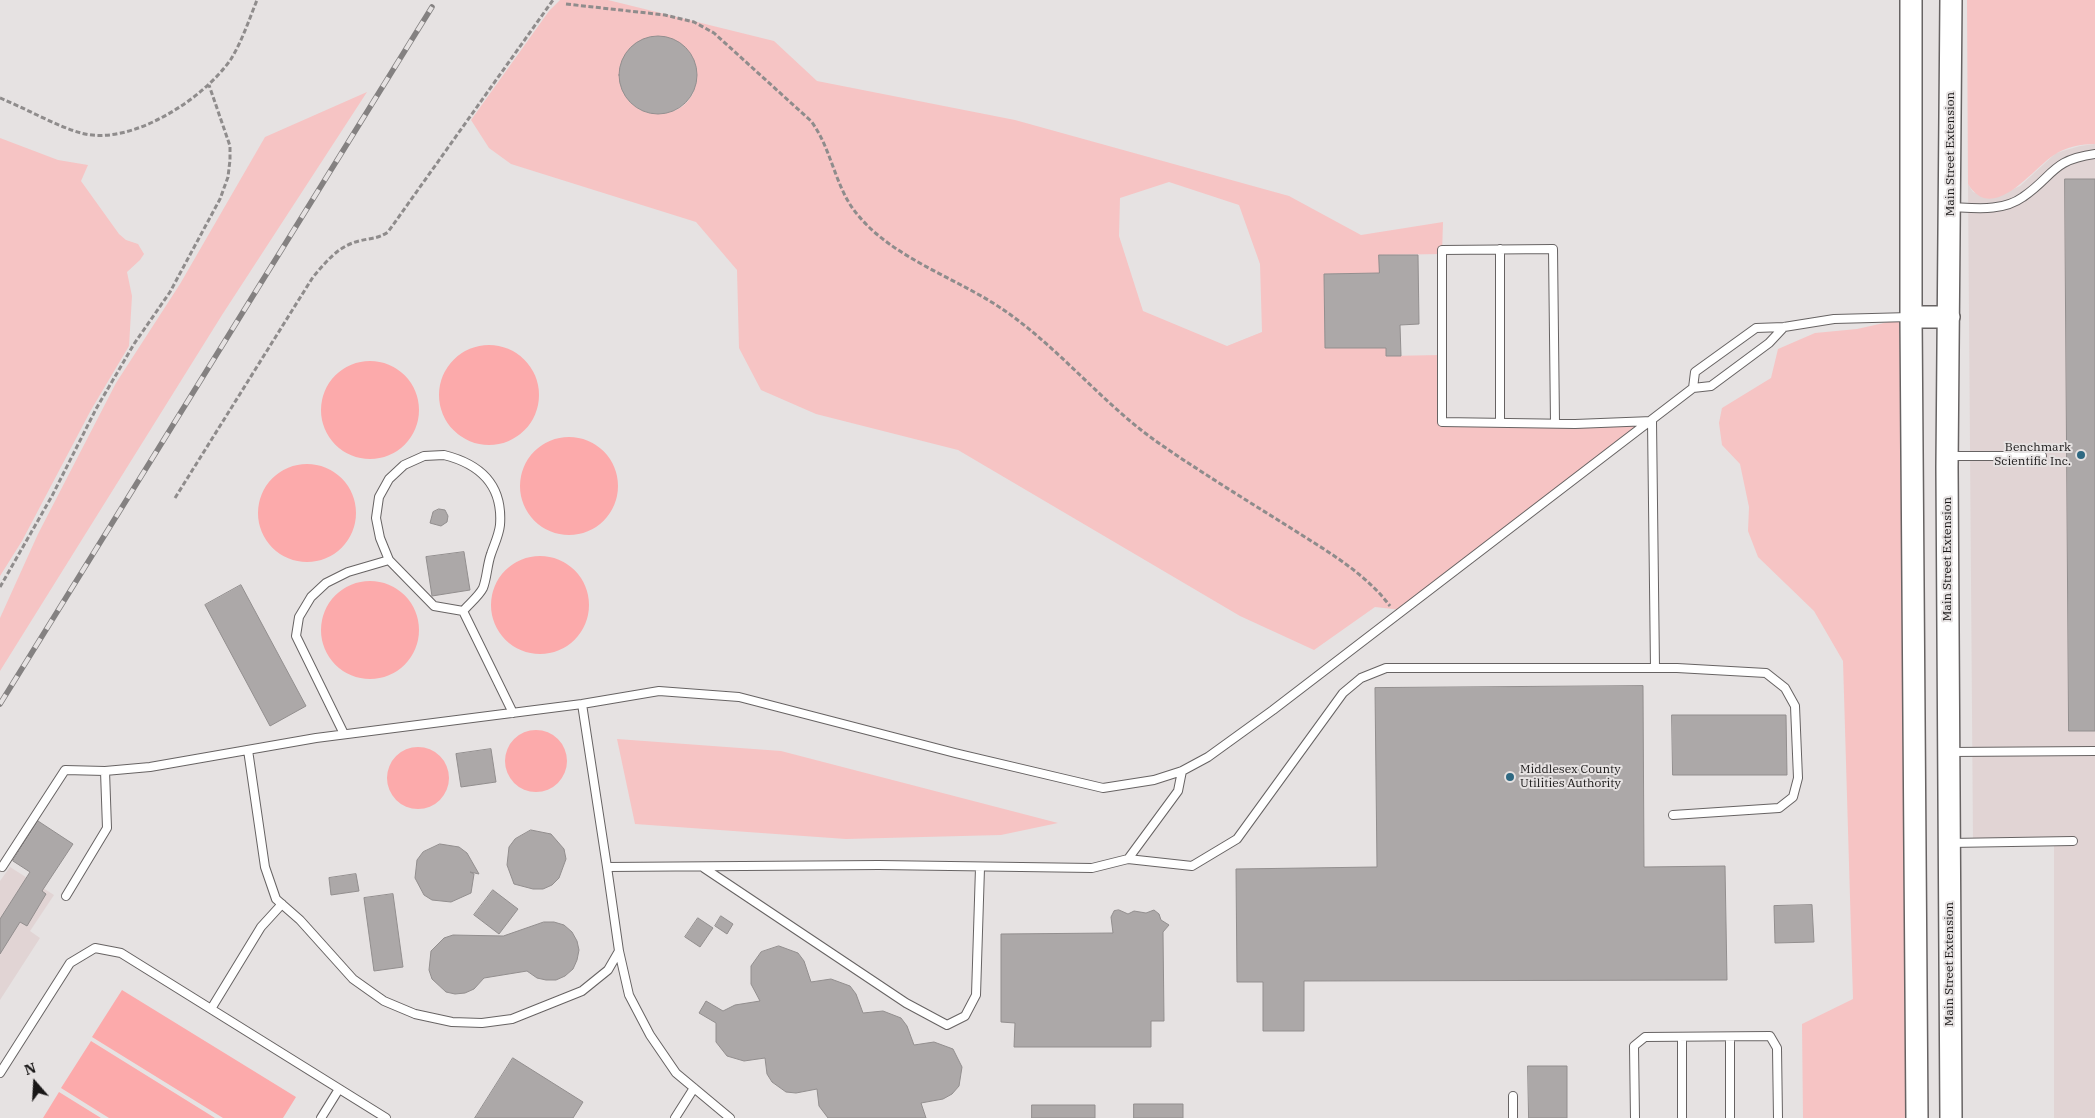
<!DOCTYPE html>
<style>
body{margin:0}
#map{position:relative;width:2095px;height:1118px;overflow:hidden;background:#e6e2e2;font-family:"IBM Plex Serif",serif}
canvas{display:block}
.north{position:absolute;left:10px;top:1058px;width:50px;height:50px;-webkit-text-stroke:4px #e6e2e2;paint-order:stroke;rotate:341deg;font-size:14px;font-weight:700;line-height:20px;text-align:center;color:#191717}
.north::after{content:'';display:block;margin:auto;width:18px;height:22px;background:#191717;clip-path:polygon(50% 0,100% 100%,50% 72%,0 100%)}
</style>
<div id="map">
<canvas width="2095" height="1118"></canvas>
<div class="north">N</div>
</div>
<script>
const context = document.querySelector('canvas').getContext('2d');
context.lineJoin = 'round';
function paint(path, color) {
  context.fillStyle = color;
  context.fill(path, 'evenodd');
}
function strokePath(path, color, width, dash) {
  context.strokeStyle = color;
  context.lineWidth = width;
  context.lineCap = dash ? 'butt' : 'round';
  context.setLineDash(dash || []);
  context.stroke(path);
}
function drawText(font, color, halo, rows, align = 'center') {
  context.font = font + ' "IBM Plex Serif",serif';
  context.lineWidth = 4;
  context.setLineDash([]);
  context.textBaseline = 'middle';
  context.strokeStyle = halo;
  context.fillStyle = color;
  for (const [text, x, y, turn = 0] of rows) {
    context.save();
    context.translate(x, y);
    context.rotate((+turn || 0) * Math.PI / 180);
    context.textAlign = isNaN(turn) ? turn : align;
    if (halo) context.strokeText(text, 0, 0);
    context.fillText(text, 0, 0);
    context.restore();
  }
}
paint(new Path2D(`
 M2095 144V1118H2054V841L1973 842 1968 184 1973 192 1989 197 1998 196 2020 186 2056 153 2080 146Z
 M10 867 54 895 30 931 40 938 0 1000V881Z`), '#e1d4d4');
paint(new Path2D(`
 M560 0H608L774 41 817 81 1015 120 1289 196 1361 235 1443 222 1442 254 1379 255V273L1324 274 1325 348H1386L1387 356 1441 355 1442 422 1652 421 1402 610 1375 607 1314 650 1240 616 958 450 816 414 761 390 739 348 737 270 696 222 511 164 489 148 471 120 549 11ZM655 36C682 39 704 58 695 87 693 97 685 106 676 110 621 132 593 52 655 36ZM1169 182 1239 205 1260 264 1262 332 1227 346 1143 311 1119 236 1120 198Z
 M1967 0H2095V144C2082 144 2065 147 2054 155 2032 169 1993 225 1968 184Z
 M367 92 222 315 0 671V618L38 534 116 383 180 284 265 137Z
 M0 138 58 160 88 165 81 181 119 234 126 240 138 244 144 254 140 260 127 272 132 296 129 346 91 410 22 541 0 576Z
 M1911 317 1917 1118H1803L1802 1024 1853 999 1843 661 1814 611 1758 557 1748 531 1749 507 1740 464 1722 445 1719 423 1722 408 1771 378 1778 349 1815 333 1857 329Z
 M617 739 781 751 1058 823 1001 835 846 839 635 824Z`), '#f6c4c4');
paint(new Path2D(`
 M439 395a50 50 0 1 1 100 0a50 50 0 1 1-100 0Z
 M321 410a49 49 0 1 1 98 0a49 49 0 1 1-98 0Z
 M520 486a49 49 0 1 1 98 0a49 49 0 1 1-98 0Z
 M258 513a49 49 0 1 1 98 0a49 49 0 1 1-98 0Z
 M491 605a49 49 0 1 1 98 0a49 49 0 1 1-98 0Z
 M321 630a49 49 0 1 1 98 0a49 49 0 1 1-98 0Z
 M505 761a31 31 0 1 1 62 0a31 31 0 1 1-62 0Z
 M387 778a31 31 0 1 1 62 0a31 31 0 1 1-62 0Z
 M122 990 296 1097 283 1118H223L92 1037Z
 M91 1041 215 1118H109L61 1088Z
 M59 1092 101 1118H43Z`), '#fcaaab');
const building = new Path2D(`
 M619 75a39 39 0 1 1 78 0a39 39 0 1 1-78 0Z
 M2065 179H2095V731H2069Z
 M1379 255H1418L1419 324 1400 325 1401 356H1386V348H1325L1324 274 1379 273Z
 M439 509 445 510 448 516 447 522 441 526 430 523 433 512Z
 M464 552 470 590 432 596 426 557Z
 M241 585 306 706 270 726 205 605Z
 M1643 686 1644 867 1725 866 1727 980 1304 981V1031H1263V982H1237L1236 869 1377 867 1375 688Z
 M1672 715H1786L1787 775H1673Z
 M491 749 496 782 461 787 456 754Z
 M38 821 73 844 42 891 46 894 27 926 20 922 0 954V919L30 872 13 861Z
 M531 830 551 834 564 849 566 859 559 878 552 885 543 889H533L514 884 507 865 509 847 515 839Z
 M440 844 459 847 467 853 479 874 470 872 474 874 471 893 451 902 432 900 424 895 415 878 417 860 423 852Z
 M356 874 359 891 331 895 329 878Z
 M493 890 518 909 499 934 474 915Z
 M393 894 403 967 374 971 364 898Z
 M1812 905 1814 942 1775 943 1774 906Z
 M1119 910 1128 914 1134 911 1146 913 1154 910 1159 914 1161 920 1169 925 1163 932 1164 1021H1151V1047H1014L1015 1023 1001 1022V934L1113 933 1111 917 1114 911Z
 M721 916 733 924 727 934 715 926Z
 M698 918 713 928 700 947 685 937Z
 M544 922H554L564 925 572 932 577 941 579 950 577 960 573 969 565 976 556 980H546L537 978 527 971 484 978 474 989 465 993 455 994 446 992 432 979 429 970 431 951 444 938 453 935 503 936Z
 M779 946 798 953 804 961 811 982 831 979 850 986 856 994 863 1013 883 1011 901 1018 907 1026 914 1045 934 1042 953 1049 962 1067 959 1086 952 1094 943 1099 921 1103 926 1118H828L819 1106 817 1089 796 1093 786 1092 772 1082 767 1074 765 1058 744 1061 727 1056 716 1042V1023L699 1013 706 1001 723 1011 735 1005 760 1001 751 984V966L761 952Z
 M513 1058 583 1102 573 1118H475Z
 M1528 1066H1567V1118H1529Z
 M1134 1104H1183V1118H1134Z
 M1032 1105H1095V1118H1032Z`);
paint(building, '#aca8a8');
strokePath(building, '#928e8e', 1);
const lane = new Path2D(`
 M1951 207C1975 208 2002 212 2023 197 2054 176 2051 160 2095 154
 M1500 249V423
 M1784 327 1769 343 1711 386 1693 388 1695 372 1756 328 1784 327 1834 319 1910 317
 M1555 423 1553 249 1442 250V422L1575 424 1652 421 1655 668
 M444 455C480 464 503 485 500 525 499 535 494 545 491 554 487 565 487 578 483 588 479 596 469 604 463 611L434 606 389 560 380 538 376 518 379 497 389 479 404 465 424 456Z
 M1949 456H2042
 M463 611 513 713
 M582 704 607 867 879 865 1092 868 1128 859 1178 791 1182 771
 M344 734 296 636 299 617 311 597 326 583 348 572 389 560
 M248 750 265 867 276 899 300 920 353 979 384 1001 415 1014 452 1022 482 1023 512 1019 582 991 608 970 619 951 607 867
 M1950 752 2095 751
 M1950 843 2073 841
 M1128 859 1192 866 1237 839 1343 693 1361 678 1386 668H1677L1766 673 1785 688 1795 706 1798 778 1793 797 1779 808 1673 815
 M2 867 65 770 105 771 150 767 316 738 582 704 659 691 739 697 955 753 1103 788 1154 780 1182 771 1208 757 1273 710 1693 388
 M704 868 906 1003 947 1025 965 1016 976 995 980 868
 M66 896 107 828 105 771
 M619 951 629 995 650 1035 676 1073 730 1118
 M211 1009 261 927 282 904
 M1682 1037V1118
 M0 1073 70 963 95 948 121 953 386 1118
 M1513 1096V1118
 M321 1118 339 1089
 M675 1118 694 1088
 M1635 1118 1634 1046 1645 1037 1770 1036 1777 1048 1778 1118
 M1730 1118V1037`);
const secondary = new Path2D(`
 M1911 0V317L1917 1118
 M1951 0 1947 467 1951 1118
 M1911 317H1949`);
strokePath(lane, '#676363', 10);
strokePath(secondary, '#676363', 24);
strokePath(new Path2D(`
 M566 4 665 15 694 22 714 33 811 121C832 149 835 188 857 214 894 260 961 279 1008 313 1063 352 1105 406 1160 444 1205 475 1251 503 1297 532 1330 553 1366 574 1390 606
 M0 98C25 108 56 126 81 133 130 147 204 99 231 59 242 41 249 20 257 0
 M175 498 313 277C326 262 338 246 359 241 370 238 378 239 388 232L553 0
 M0 587 52 496 96 409 134 344 170 292 220 199 228 177 230 160V146L209 85`), '#8f8c8c', 3, [5, 2.5]);
strokePath(lane, '#fff', 8);
strokePath(secondary, '#fff', 21);
const rail = new Path2D(`
 M0 704 432 7`);
strokePath(rail, '#848181', 5.5);
strokePath(rail, '#e6e2e2', 4, [11]);
for (const [x, y, r, color] of [
 [2081,455,5,"#2f6982"],
 [1510,777,5,"#2f6982"]
]) {
  const dot = new Path2D();
  dot.arc(x, y, r, 0, 2 * Math.PI);
  context.fillStyle = color;
  context.fill(dot);
  strokePath(dot, '#e6e2e2', 2);
}
drawText('12px', '#191717', '#e6e2e2', [
 ["Main Street Extension",1951,154,-90],
 ["Main Street Extension",1948,559,-90],
 ["Main Street Extension",1950,964,-90]
]);
drawText('12px', '#191717', '#e6e2e2', [
 ["Benchmark",2071,448],
 ["Scientific Inc.",2071,462],
 ["Middlesex County",1520,770,"left"],
 ["Utilities Authority",1520,784,"left"]
], 'right');
</script>
